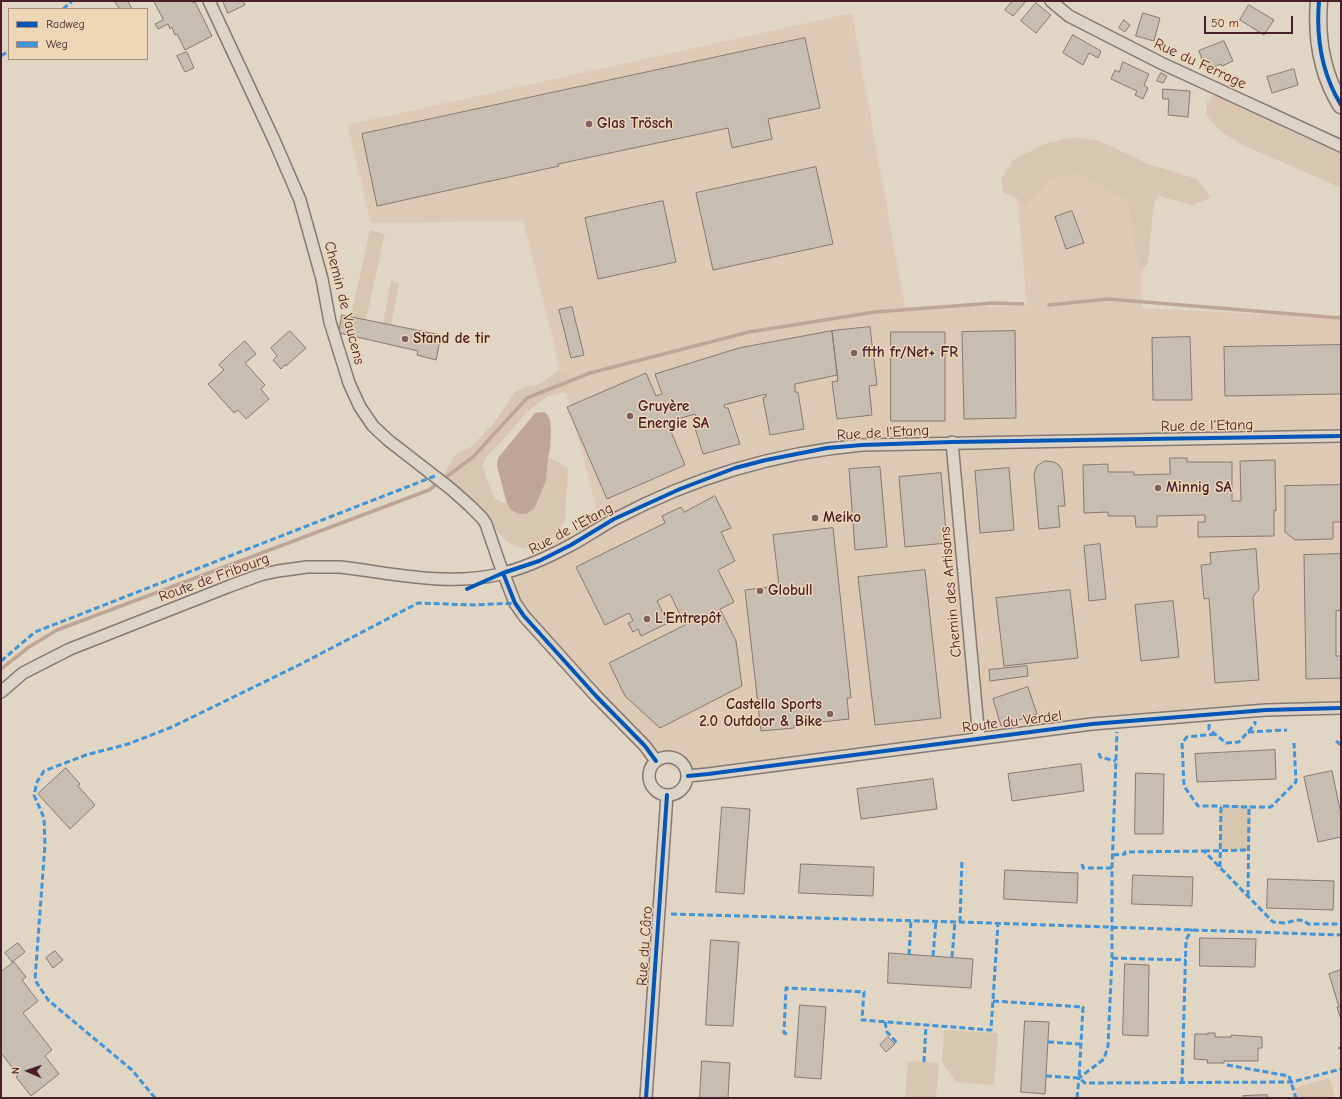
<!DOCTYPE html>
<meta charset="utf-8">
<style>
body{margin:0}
#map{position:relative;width:1342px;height:1099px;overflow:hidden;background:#e1d5c4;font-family:"Comic Neue",sans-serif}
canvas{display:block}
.frame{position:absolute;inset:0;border:2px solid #4a1f2b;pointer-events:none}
.legend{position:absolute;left:8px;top:8px;width:140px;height:52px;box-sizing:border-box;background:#eed7b7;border:1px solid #ac8d7f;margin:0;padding:5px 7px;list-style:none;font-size:12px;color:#4a1f2b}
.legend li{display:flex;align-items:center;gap:8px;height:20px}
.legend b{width:20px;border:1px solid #ac8d7f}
.north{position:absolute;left:8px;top:1051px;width:40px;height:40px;-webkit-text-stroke:3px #eed7b7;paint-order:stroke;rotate:272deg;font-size:11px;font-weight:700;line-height:16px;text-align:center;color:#4a1f2b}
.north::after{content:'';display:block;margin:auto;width:14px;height:18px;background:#4a1f2b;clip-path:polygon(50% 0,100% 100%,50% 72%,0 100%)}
.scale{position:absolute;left:1204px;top:16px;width:89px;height:18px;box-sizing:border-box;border:2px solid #4a1f2b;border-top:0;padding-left:5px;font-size:12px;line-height:14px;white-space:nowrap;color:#4a1f2b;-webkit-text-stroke:3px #eed7b7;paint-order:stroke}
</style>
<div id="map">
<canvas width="1342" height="1099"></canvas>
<div class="frame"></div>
<ul class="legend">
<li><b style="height:5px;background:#0057b8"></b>Radweg</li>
<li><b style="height:5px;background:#4194d7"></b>Weg</li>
</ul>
<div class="north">N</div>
<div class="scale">50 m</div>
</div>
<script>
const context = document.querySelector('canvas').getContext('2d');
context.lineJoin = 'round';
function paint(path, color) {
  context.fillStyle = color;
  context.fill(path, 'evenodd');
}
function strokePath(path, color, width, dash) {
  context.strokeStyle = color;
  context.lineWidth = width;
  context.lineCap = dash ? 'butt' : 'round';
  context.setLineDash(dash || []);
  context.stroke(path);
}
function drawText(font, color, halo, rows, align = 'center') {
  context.font = font + ' "Comic Neue",sans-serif';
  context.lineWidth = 3;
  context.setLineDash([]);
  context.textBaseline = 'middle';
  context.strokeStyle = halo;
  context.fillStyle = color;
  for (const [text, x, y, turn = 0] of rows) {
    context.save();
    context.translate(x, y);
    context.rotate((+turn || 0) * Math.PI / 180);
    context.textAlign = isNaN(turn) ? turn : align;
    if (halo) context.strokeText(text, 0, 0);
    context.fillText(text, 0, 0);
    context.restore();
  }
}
paint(new Path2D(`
 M852 13 905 307 1027 306 1015 172 1071 152 1141 191 1142 308 1341 318V708L1149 719 688 776 656 761 535 629 503 573 598 514 566 392 571 383 569 374 560 370 523 221 371 223 347 125Z`), '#decab4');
paint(new Path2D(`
 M1215 93 1341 148V188L1241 144 1219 130 1206 115 1207 102Z
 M1077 137 1100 141 1148 164 1197 179 1211 198 1191 205 1160 196 1154 202 1148 263 1141 270 1137 260 1128 200 1077 173 1052 178 1026 205 1018 199 1003 192 1001 180 1013 160 1047 143Z
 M370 230 385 234 366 320 351 316Z
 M391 281 399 283 391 325 383 323Z
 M560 370 569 374 571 383 566 392 548 396 527 412 503 440 488 455 482 466 495 499 507 504 511 510 534 509 546 481 548 458 555 460 568 468 565 520 555 537 543 543 524 549 507 542 464 494 444 474 456 454 471 447 494 423 515 392 527 386 538 385Z
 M1220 805H1251L1250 851 1219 850Z
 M944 1030 998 1033 994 1085 956 1082 942 1062Z
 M908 1061 939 1063 936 1098H905Z
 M1329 1078 1335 1096 1328 1098H1298L1295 1088Z`), '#d9c6b0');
paint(new Path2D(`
 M544 412 547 414 550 420 551 432 550 449 548 458 546 481 534 509 526 514H519L511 510 507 504 497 466 498 458 535 413Z`), '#bea595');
strokePath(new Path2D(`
 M1049 305 1108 299 1341 318
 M1 669 29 647 57 630 429 490 473 457 527 398 590 373 749 332 875 312 994 303 1023 304`), '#bea595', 3.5);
const building = new Path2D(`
 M115 1H128L132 9H120Z
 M154 1H192L193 3 195 2 212 36 185 50 177 34 175 35 172 27 170 29 168 24 158 29 155 24 163 20Z
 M223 1H243L245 5 228 13Z
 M1013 1H1026L1013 16 1005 10Z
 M1036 3 1051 15 1036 33 1021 21Z
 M1249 5 1274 20 1264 35 1240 20Z
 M1143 13 1160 18 1154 41 1136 36Z
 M1124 20 1130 25 1125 32 1119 28Z
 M1073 35 1101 51 1098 58 1089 53 1083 65 1063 53Z
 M805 38 820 108 768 119 772 139 732 148 728 128 558 164 559 166 377 206 362 134Z
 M1224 41 1233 61 1222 66 1221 64 1206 70 1199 51Z
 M187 52 194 68 185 72 177 56Z
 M1123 62 1149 74 1144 85 1148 88 1143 99 1135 95 1137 91 1111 79 1115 70 1119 72Z
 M1294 69 1298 85 1272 93 1267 77Z
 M1161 73 1167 76 1163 83 1157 81Z
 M1163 89 1190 91 1188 117 1168 115 1169 99H1163Z
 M816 167 833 244 713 270 696 193Z
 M663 201 676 262 598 279 585 218Z
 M1072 211 1084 243 1066 249 1055 217Z
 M572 307 584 355 571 358 559 310Z
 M342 315 441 335 436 360 417 355 418 351 339 333Z
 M870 327 877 385 869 386 872 415 837 419 832 382 838 381 832 331Z
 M290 331 306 348 286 366 285 365 281 369 273 360 277 356 271 348Z
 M832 331 837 375 795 384V392H798L804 429 770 435 763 398 766 397V394L724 405 725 408H728L740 444 703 454 692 418 696 417 695 414 667 422 685 465 607 499 567 407 646 373 656 396 662 394 655 374 739 348Z
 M1015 331 1016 418 964 419 962 332Z
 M891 332H945V421H891Z
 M1190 337 1192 400H1153L1152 338Z
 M245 341 256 354 245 363 265 385 261 389 269 399 246 419 238 410 234 413 208 384 224 370 219 365Z
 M1341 345V394L1225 396 1224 347Z
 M1170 458H1187V462H1232V501H1241L1240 461 1275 460 1276 511 1274 510V536L1198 537V522H1205V515L1157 516V527H1136L1135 516H1108V512L1084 513 1083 465 1108 464V472H1134V475L1170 474Z
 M1045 461 1054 462 1059 465 1062 470 1065 506H1058L1060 527 1039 529 1034 474 1037 466Z
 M880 467 887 547 855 550 849 469Z
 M1009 468 1014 530 980 533 975 471Z
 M941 473 947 543 905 547 899 477Z
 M1341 485V522H1333V539L1295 540 1285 532V486Z
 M715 496 731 528 721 532 735 561 718 570 734 602 720 609 736 641 742 686 660 728 625 696 609 663 685 625 670 594 657 601 668 623 641 636 638 629 633 632 628 623 633 621 629 613 605 625 576 567 665 523 662 516 681 507 684 512Z
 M833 528 851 698H847L849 719 794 725V728L761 731 745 590 779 586 773 535Z
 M1100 544 1106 599 1089 601 1084 546Z
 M1256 549 1259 589 1253 597 1259 680 1215 683 1209 598 1204 599 1201 565 1211 564 1210 553Z
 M1341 554V610L1336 611V656H1341V678L1306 679 1304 555Z
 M925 570 941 718 875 725 858 577Z
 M1070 590 1078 658 1004 666 996 598Z
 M1173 601 1179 657 1141 661 1135 605Z
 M1027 666 1028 676 990 681 989 670Z
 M1028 687 1037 714 1001 726 993 699Z
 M1275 750 1276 779 1197 782 1195 754Z
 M1081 764 1084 791 1012 801 1008 774Z
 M66 768 80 784 78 786 95 805 70 829 38 794Z
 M1332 771 1341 814V837L1318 842 1304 777Z
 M1136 773 1164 774 1163 834H1135Z
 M933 779 937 809 861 819 857 789Z
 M722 807 750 809 744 894 716 892Z
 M801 864 874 867 873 896 799 893Z
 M1005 870 1078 873 1077 903 1004 899Z
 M1133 875 1193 877 1192 906 1132 904Z
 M1268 879 1334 881 1333 910 1267 908Z
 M1200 938 1256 939 1255 967 1200 966Z
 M711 940 739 942 733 1026 706 1025Z
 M18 943 25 952 12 962 5 953Z
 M55 951 63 960 53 968 46 958Z
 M889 953 973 959 971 988 888 983Z
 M14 962 26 977 22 980 38 1001 23 1013 52 1050 45 1056 59 1074 31 1096 16 1077 18 1075 1 1053V972Z
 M1125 964 1149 965 1148 1036 1123 1035Z
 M1341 970V1020L1337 1007H1339L1329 974Z
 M800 1005 826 1007 821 1079 795 1077Z
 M1025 1021 1049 1022 1045 1094 1021 1092Z
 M1208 1033H1215V1037H1231V1035L1262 1037V1048H1258V1061H1224V1063H1207L1208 1060 1194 1059 1195 1034H1208Z
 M888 1037 895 1044 886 1052 880 1045Z
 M702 1061 730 1063 728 1098H700Z
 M1267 1095 1268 1098H1244L1243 1096Z`);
paint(building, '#c7bdb1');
strokePath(building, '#867973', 1);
const street = new Path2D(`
 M209 1 274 140 300 200 322 279 330 322 349 383 360 407 373 426 388 440 451 489 470 506 482 518 486 524 499 562 515 603 524 616 596 696 645 746 656 761
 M1051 1 1069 16 1161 63 1341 146
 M952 442 979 739
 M1 692 23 673 70 649 230 586 260 575 278 571 307 567H340C391 573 444 586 496 575 522 569 547 558 571 545 586 537 600 527 615 519 692 478 775 453 862 445L1341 436
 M649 776a19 19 0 1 1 38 0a19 19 0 1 1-38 0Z
 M688 776 708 774 1092 724 1266 710 1341 708
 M646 1098 667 795`);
const secondary = new Path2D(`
 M1319 1C1316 37 1322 74 1341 105`);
strokePath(street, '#867973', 14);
strokePath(secondary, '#867973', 19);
strokePath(street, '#ddd4c8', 11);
strokePath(secondary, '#ddd4c8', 16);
strokePath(new Path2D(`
 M63 9 72 1
 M1 56 9 51
 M1 661 35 632 435 476
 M1209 724V729L1226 743 1239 742 1255 724V721
 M1248 732 1287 730
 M1215 734 1187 737 1182 743 1184 786 1198 806H1221
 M1336 741 1341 745
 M1099 753 1100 757 1116 761
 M1204 851 1248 850
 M1113 855 1125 854V852L1204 851 1273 922C1278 922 1285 924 1289 922 1296 920 1302 918 1308 924H1341
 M1082 864 1083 868H1112
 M1220 867 1221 806 1249 807
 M1248 896 1249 807H1271L1296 782 1294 743
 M671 914 960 922 1341 935
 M960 922 962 859
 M909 955 911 921
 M933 956 936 921
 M952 957 955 922
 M1112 958 1186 960
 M993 1001 1083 1007 1079 1078
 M885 1022 887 1032 898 1044
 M787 1034 784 1033 786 988 864 992 862 1020 991 1030 998 923
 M1048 1042 1081 1044
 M1339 1047 1341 1049
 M924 1062 926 1025
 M1227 1065 1289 1076 1296 1098
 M1046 1076 1079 1078 1085 1083 1292 1082 1341 1069
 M1182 1083 1186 940 1192 929
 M155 1098 132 1070 48 1000 35 980 45 844 44 818 34 795 37 782 44 771 86 755 128 744 172 727 299 665 418 603 475 605 515 603
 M1077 1098 1079 1078 1104 1059 1108 1046 1112 958V868L1117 732`), '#4194d7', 3, [6, 3]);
strokePath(new Path2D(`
 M1319 1C1316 37 1322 74 1341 105
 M503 573 515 603 524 616 596 696 645 746 656 761
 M467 589 503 573 539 561 571 545 614 519 680 489 735 468 766 460 827 448 862 445 952 442 1341 436
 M688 776 708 774 1092 724 1266 710 1341 708
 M646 1098 667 795`), '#0057b8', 4);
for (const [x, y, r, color] of [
 [589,124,4,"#7f5f61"],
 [405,339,4,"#7f5f61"],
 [854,353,4,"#7f5f61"],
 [630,416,4,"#7f5f61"],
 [1158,488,4,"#7f5f61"],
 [815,518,4,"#7f5f61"],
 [760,591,4,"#7f5f61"],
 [647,619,4,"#7f5f61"],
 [830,714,4,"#7f5f61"]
]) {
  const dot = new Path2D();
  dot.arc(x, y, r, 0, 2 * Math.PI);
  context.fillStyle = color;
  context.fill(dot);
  strokePath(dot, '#eed7b7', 1.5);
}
drawText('15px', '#4a1f2b', '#eed7b7', [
 ["Rue du Ferrage",1200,64,25],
 ["Chemin de Vaucens",344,303,76],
 ["Rue de l'Etang",1207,426,-1],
 ["Rue de l'Etang",883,433,-3],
 ["Rue de l'Etang",571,529,-28],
 ["Route de Fribourg",214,578,-20],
 ["Chemin des Artisans",951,592,-95],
 ["Route du Verdel",1012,722,-7],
 ["Rue du Câro",645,946,-86]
]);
drawText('bold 15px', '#4a1f2b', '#eed7b7', [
 ["Glas Trösch",597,124],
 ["Stand de tir",413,339],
 ["ftth fr/Net+ FR",862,353],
 ["Gruyère",638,407],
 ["Energie SA",638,424],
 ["Minnig SA",1166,488],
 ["Meiko",823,518],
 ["Globull",768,591],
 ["L'Entrepôt",655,619],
 ["Castella Sports",822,705,"right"],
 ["2.0 Outdoor & Bike",822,722,"right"]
], 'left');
</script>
